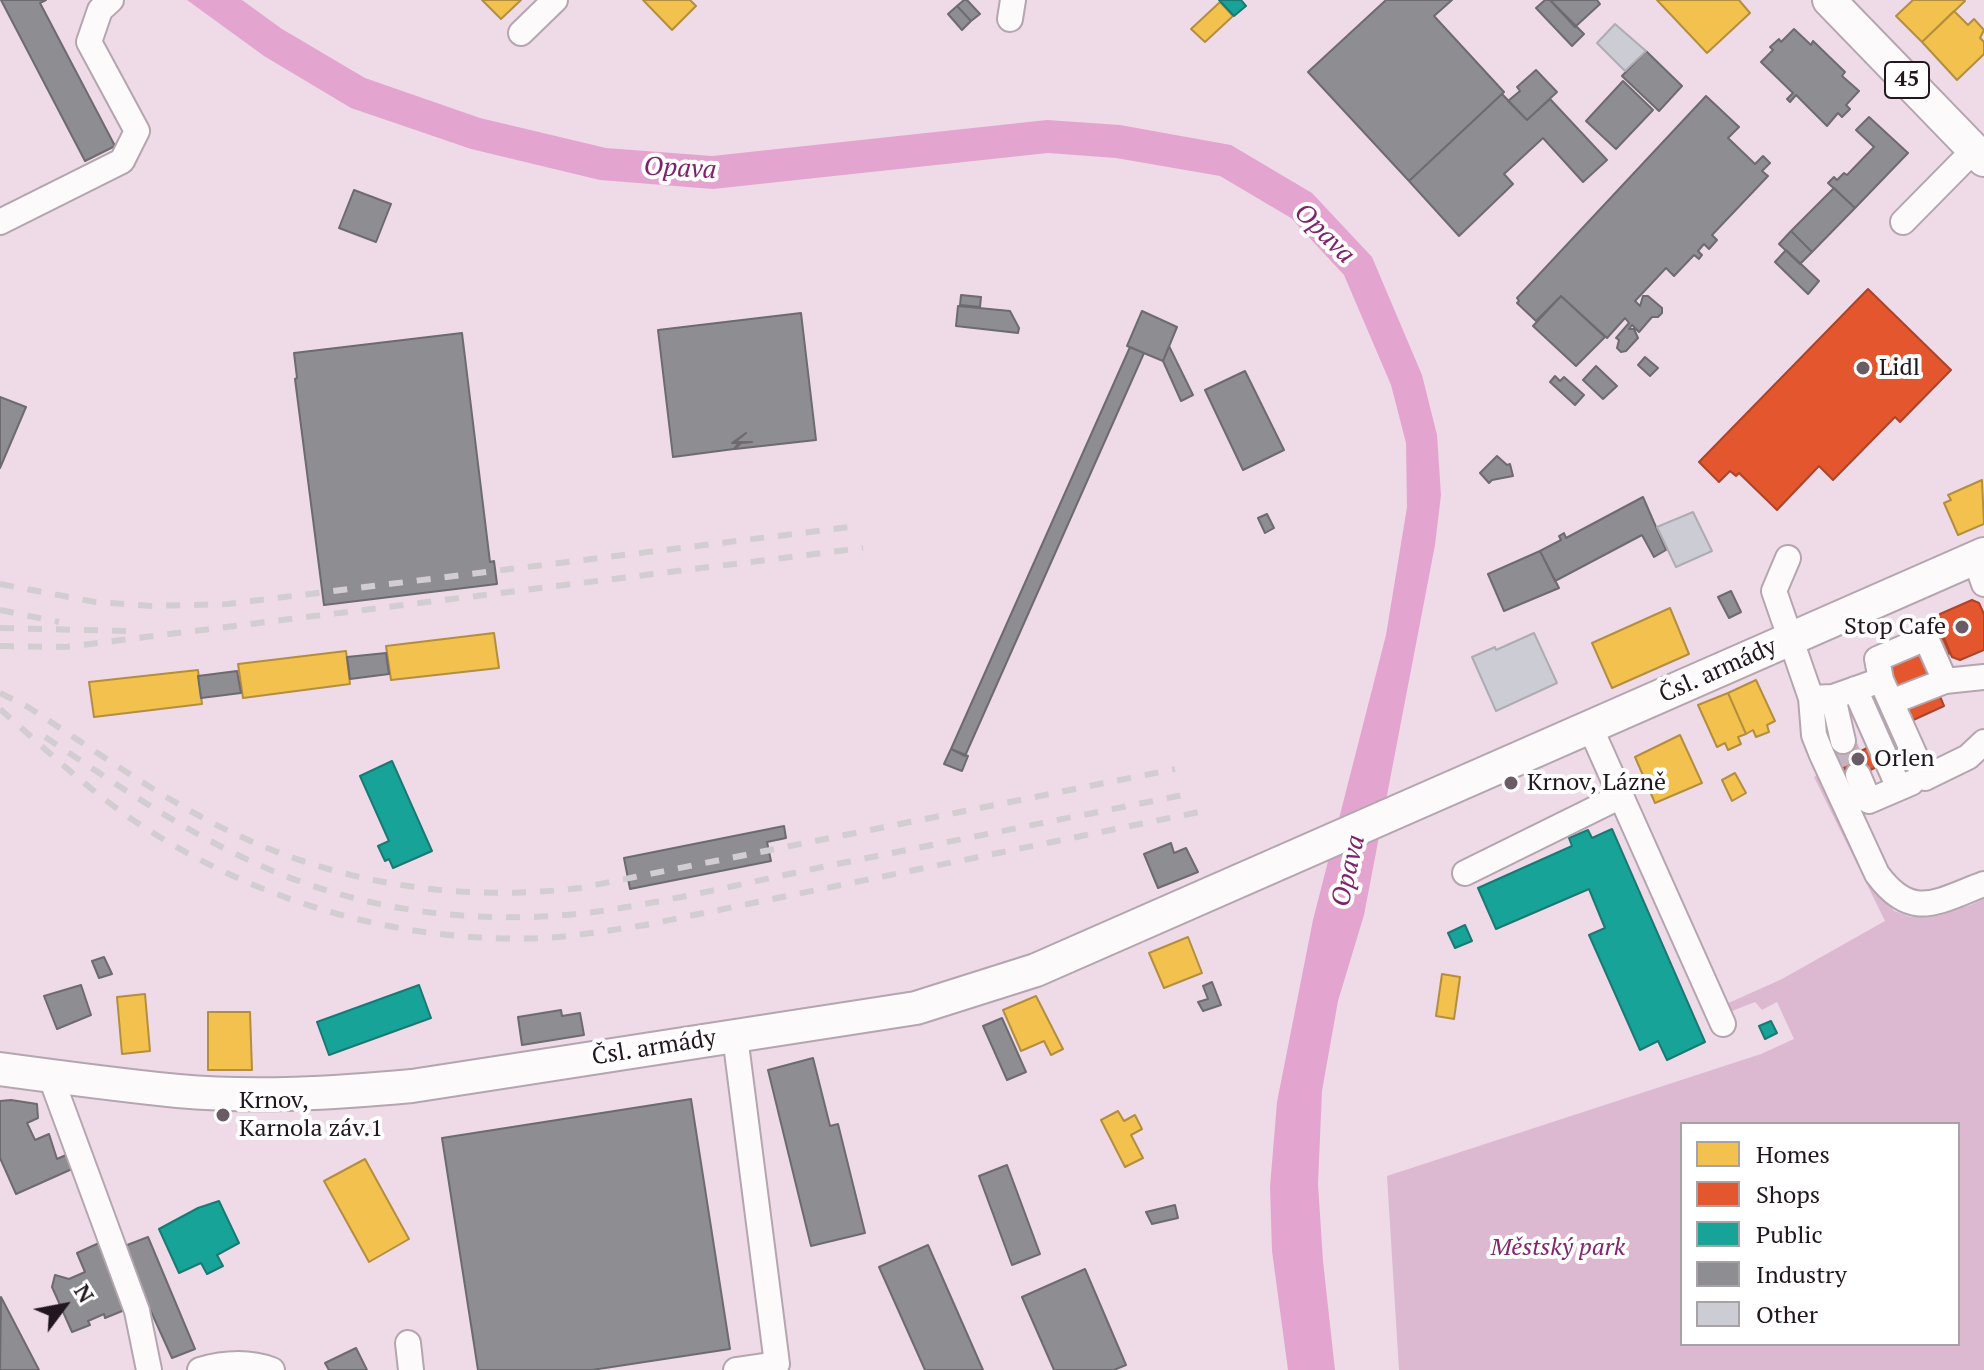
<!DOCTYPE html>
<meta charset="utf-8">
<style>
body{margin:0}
#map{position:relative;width:1984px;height:1370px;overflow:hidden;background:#eedbe7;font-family:"PT Serif",serif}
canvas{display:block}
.legend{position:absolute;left:1680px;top:1122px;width:280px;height:224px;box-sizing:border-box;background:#fff;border:2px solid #a7a2a5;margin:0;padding:10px 14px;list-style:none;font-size:24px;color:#23171f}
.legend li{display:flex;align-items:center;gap:16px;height:40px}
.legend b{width:40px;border:2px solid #a7a2a5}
.north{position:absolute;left:24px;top:1266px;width:80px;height:80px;-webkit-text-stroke:6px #fff;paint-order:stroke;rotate:58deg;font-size:22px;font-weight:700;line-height:32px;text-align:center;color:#23171f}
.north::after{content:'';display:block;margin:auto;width:28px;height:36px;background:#23171f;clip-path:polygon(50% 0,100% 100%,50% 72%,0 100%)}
</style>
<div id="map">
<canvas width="1984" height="1370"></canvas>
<ul class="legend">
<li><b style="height:22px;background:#f2c14e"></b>Homes</li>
<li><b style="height:22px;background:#e4572e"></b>Shops</li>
<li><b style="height:22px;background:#17a398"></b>Public</li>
<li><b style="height:22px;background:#8d8d92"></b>Industry</li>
<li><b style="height:22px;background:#ccccd4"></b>Other</li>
</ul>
<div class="north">N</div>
</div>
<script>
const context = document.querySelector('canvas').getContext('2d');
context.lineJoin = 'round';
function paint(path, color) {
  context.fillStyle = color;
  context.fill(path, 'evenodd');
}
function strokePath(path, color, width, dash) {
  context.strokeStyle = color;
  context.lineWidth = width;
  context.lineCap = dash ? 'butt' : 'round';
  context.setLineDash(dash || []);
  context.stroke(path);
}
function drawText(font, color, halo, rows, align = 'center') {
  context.font = font + ' "PT Serif",serif';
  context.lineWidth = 8;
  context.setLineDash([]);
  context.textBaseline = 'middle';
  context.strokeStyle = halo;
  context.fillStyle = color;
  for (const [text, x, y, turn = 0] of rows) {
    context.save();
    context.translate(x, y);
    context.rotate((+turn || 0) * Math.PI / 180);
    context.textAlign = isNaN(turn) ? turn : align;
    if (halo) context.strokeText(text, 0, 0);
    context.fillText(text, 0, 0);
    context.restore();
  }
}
paint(new Path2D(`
 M1821 773 1894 911 1911 917 1968 906 1984 899V1370H1399L1387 1176 1761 1054 1794 1039 1777 1002 1762 1010 1755 1002 1727 1013 1724 1005 1782 979 1885 921 1814 777ZM1682 1124H1958V1344H1682Z`), '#ddb8d1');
paint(new Path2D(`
 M187 0H242L282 29 365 78 480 118 606 148 712 156 1047 120 1120 125 1231 145 1312 193 1372 257 1422 375 1437 435 1441 495 1435 545 1364 915 1338 1001 1322 1091 1318 1184 1323 1261 1335 1370H1288L1272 1251 1270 1187 1277 1102 1313 920 1386 635 1407 507 1406 443 1391 385 1344 275 1291 218 1220 176 1116 158 1048 153 713 189 600 180 471 149 351 108 264 56Z`), '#e3a5d0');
const homes = new Path2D(`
 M482 0H521L501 19Z
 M643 0H690L696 6 672 30Z
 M1657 0H1739L1750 13 1707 53Z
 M1913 0H1964L1965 1 1922 42 1896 16Z
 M1220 2 1233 16 1205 42 1191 29Z
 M1954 11 1968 25 1974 19 1984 30 1980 38 1984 42V54L1957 80 1922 42Z
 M1982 480 1984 524 1958 535 1944 503 1951 500 1948 495Z
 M1670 608 1689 654 1612 688 1592 643Z
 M494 633 499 668 391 680 386 646Z
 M346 651 350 684 243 698 238 664Z
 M198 670 202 704 94 717 89 682Z
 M1756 680 1775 721 1767 725 1769 732 1756 737 1753 730 1746 734 1728 693Z
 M1728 693 1746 734 1738 737 1741 744 1728 750 1725 743 1717 747 1698 705Z
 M1680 735 1702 783 1655 803 1635 757Z
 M1735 773 1746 793 1732 801 1722 780Z
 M1188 937 1202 973 1164 988 1149 953Z
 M1442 974 1460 977 1454 1019 1436 1016Z
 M145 994 150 1051 122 1054 117 997Z
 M1036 996 1063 1049 1051 1055 1044 1041 1021 1051 1003 1010Z
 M208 1012H250L252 1070H208Z
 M1118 1111 1124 1121 1135 1115 1142 1129 1131 1135 1143 1158 1125 1167 1101 1120Z
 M365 1159 409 1239 369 1262 324 1181Z`);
paint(homes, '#f2c14e');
strokePath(homes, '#b48e40', 2);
const shops = new Path2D(`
 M1868 289 1951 370 1900 422 1895 417 1833 480 1819 466 1777 510 1739 473 1736 476 1730 471 1719 482 1699 462Z
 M1972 600 1979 603 1984 614V650L1960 660 1952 657 1937 621 1940 614Z
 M1936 630 1941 633 1949 651 1948 658 1928 667 1944 706 1909 722 1881 654Z
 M1852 738 1859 752 1869 747 1877 767 1849 779 1835 745Z`);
paint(shops, '#e4572e');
strokePath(shops, '#aa442a', 2);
const public = new Path2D(`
 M1219 0H1241L1246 6 1234 16Z
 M392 761 432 851 393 868 389 859 385 861 378 846 389 841 360 776Z
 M1612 829 1705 1042 1667 1060 1658 1041 1640 1050 1589 935 1605 928 1589 889 1496 929 1478 888 1572 846 1569 838 1588 830 1592 838Z
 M1465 925 1472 941 1455 948 1448 933Z
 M419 985 431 1018 329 1055 317 1022Z
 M1771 1021 1777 1033 1765 1039 1759 1026Z
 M219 1201 239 1243 217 1255 223 1266 207 1274 201 1263 179 1273 159 1229 198 1208Z`);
paint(public, '#17a398');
strokePath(public, '#1b7974', 2);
const industry = new Path2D(`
 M1 0H46L40 3 115 146 85 161Z
 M964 0H967L980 14 971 21 957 6Z
 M1386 0H1452L1434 16 1504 92 1409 181 1308 72Z
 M1545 0H1550L1584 34 1572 46 1536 8Z
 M1550 0H1597L1600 4 1575 27Z
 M957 6 971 21 962 30 948 14Z
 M1794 29 1811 45 1813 41 1845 72 1842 76 1859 91 1846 105 1850 109 1842 117 1838 113 1827 126 1796 95 1790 102 1787 99 1793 93 1761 62 1773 50 1770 47 1779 39 1781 42Z
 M1646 51 1682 86 1659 111 1622 76Z
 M1536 70 1557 92 1527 120 1508 101 1520 91 1517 87Z
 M1623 81 1653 110 1616 149 1586 121Z
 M1502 94 1527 120 1550 99 1607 160 1583 182 1543 138 1504 174 1513 184 1459 236 1409 181Z
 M1706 96 1739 127 1728 138 1755 164 1763 156 1770 163 1762 171 1768 176 1712 235 1717 240 1709 249 1704 244 1698 251 1702 255 1699 259 1694 255 1674 276 1666 268 1635 301 1640 306 1643 296H1648L1662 308V313L1658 317H1652L1639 332 1632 325 1629 329H1634L1638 338 1626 351 1621 352 1617 348 1619 340 1616 338 1629 323 1625 318 1607 338 1561 296 1536 321 1517 303 1519 301 1517 298Z
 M1869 117 1908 153 1855 208 1828 183 1834 177 1837 180 1844 173 1847 175 1874 147 1856 130Z
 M1834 188 1855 208 1812 252 1791 231Z
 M354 190 391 204 376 242 339 228Z
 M1791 231 1812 252 1800 264 1779 244Z
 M1786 250 1819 281 1808 294 1775 262Z
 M961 295 981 297 980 307 960 305Z
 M1561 296 1605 337 1576 366 1533 326Z
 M958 306 1010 311 1019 328 1018 333 956 326Z
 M1142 311 1177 327 1163 361 1127 346Z
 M801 313 816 440 735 449 741 443 752 442H735L746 433 732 443H739L734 449 673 457 658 330Z
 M462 333 490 562 494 561 497 584 324 605 295 379 297 378 294 353Z
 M1169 346 1193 395 1181 401 1163 361Z
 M1130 347 1144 353 965 756 951 749Z
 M1645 357 1658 368 1650 376 1638 365Z
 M1596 366 1617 386 1603 399 1583 380Z
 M1245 371 1284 450 1243 470 1205 390Z
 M1555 376 1560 381 1564 377 1584 395 1575 405 1550 382Z
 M0 397 26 407 0 468Z
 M1497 456 1507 465 1510 464 1513 476 1492 480 1489 483 1480 473Z
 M1643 497 1666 550 1654 557 1642 535 1555 581 1540 551 1561 540 1559 536 1564 533 1566 538Z
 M1267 514 1274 528 1265 533 1258 518Z
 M1540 551 1559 588 1504 611 1488 574Z
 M1731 591 1741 612 1729 618 1718 597Z
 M386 653 389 674 350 679 347 657Z
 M237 671 241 693 201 698 198 676Z
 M951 749 968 756 962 771 944 764Z
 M784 826 786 838 767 842 771 861 630 889 624 858Z
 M1171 843 1174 853 1186 848 1198 872 1158 888 1144 854Z
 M104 957 112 974 99 978 92 961Z
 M1212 982 1221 1005 1203 1011 1198 1002 1208 999 1203 986Z
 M81 985 91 1015 57 1029 44 996Z
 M561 1010 562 1016 580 1013 584 1035 522 1045 518 1017Z
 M1002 1018 1026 1072 1007 1080 983 1026Z
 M813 1058 830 1126 838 1124 865 1233 811 1246 768 1070Z
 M691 1099 730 1349 592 1370H478L442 1138Z
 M11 1100 37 1104 38 1118 27 1123 35 1140 49 1134 57 1159 66 1155 72 1169 16 1194 0 1158V1101Z
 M1007 1165 1040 1254 1012 1265 979 1176Z
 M1175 1205 1178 1218 1152 1224 1146 1212Z
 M148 1237 195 1349 172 1358 122 1247Z
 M99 1243 127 1309 105 1318 104 1314 88 1321 90 1325 72 1332 52 1287 55 1275 69 1279 85 1272 77 1253Z
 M928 1245 983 1370H925L879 1267Z
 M1085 1269 1126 1365 1114 1370H1054L1022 1297Z
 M1 1297 39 1370H0Z
 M356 1348 367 1370H329L325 1363Z`);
paint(industry, '#8d8d92');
strokePath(industry, '#6d6a70', 2);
const building = new Path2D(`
 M1615 24 1646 51 1625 71 1597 43Z
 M1693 512 1712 551 1676 567 1657 527Z
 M1534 633 1557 683 1496 711 1472 657 1495 647 1496 650Z`);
paint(building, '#ccccd4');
strokePath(building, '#adacb3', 2);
strokePath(new Path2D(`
 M1843 741 1858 775`), '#c5b4bf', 24, [24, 12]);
const minor = new Path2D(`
 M1010 19 1013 0
 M521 33 555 0
 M0 222 122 161 137 131 89 42 100 10 111 0
 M1903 222 1974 150
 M1788 558 1774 591 1811 698 1833 697 1881 680
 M1975 558 1984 584
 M1945 681 1926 638 1877 659 1881 680 1925 778 1968 757 1984 742
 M1855 689 1899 788
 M1833 697 1843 741
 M1811 698 1814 735 1822 755 1877 874C1912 922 1938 901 1984 884
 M1891 702 1945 681 1984 677
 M1590 727 1723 1024
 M1858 775 1869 801 1911 783
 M1465 873 1621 796
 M735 1036 777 1364 736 1370
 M50 1075 137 1311 149 1370
 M408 1343 411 1370
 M200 1370C224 1363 248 1361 272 1370`);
const major = new Path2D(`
 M1829 0 1984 160
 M0 1069C59 1077 119 1085 178 1091 255 1098 335 1093 412 1086L916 1008 1036 970 1984 554`);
strokePath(minor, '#b4a5ae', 28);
strokePath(major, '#b4a5ae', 36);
strokePath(minor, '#fcfafb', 24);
strokePath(major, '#fcfafb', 32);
strokePath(new Path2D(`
 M0 584 95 602 151 606 228 604 858 526
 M0 610 59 622
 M0 628 128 631
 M0 646 65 647 863 548
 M0 693 28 707C84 743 139 783 198 815 315 880 447 904 580 888L1175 769
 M0 709C42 746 84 786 130 818 251 900 397 944 543 938 578 936 611 930 645 925L1199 812
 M45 737C131 794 214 853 313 886 402 916 501 924 594 912 674 901 753 881 832 865 952 841 1073 817 1193 793`), '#d2cdd0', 6, [14, 14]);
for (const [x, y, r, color] of [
 [1863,368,8,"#6a5c65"],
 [1962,627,8,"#6a5c65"],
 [1858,759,8,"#6a5c65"],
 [1511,783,8,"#6a5c65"],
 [223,1115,8,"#6a5c65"]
]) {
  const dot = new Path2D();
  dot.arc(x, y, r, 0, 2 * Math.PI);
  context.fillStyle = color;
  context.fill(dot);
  strokePath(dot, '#fff', 3);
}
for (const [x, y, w] of [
 [1907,80,44]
]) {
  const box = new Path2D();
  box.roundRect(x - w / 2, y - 18, w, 36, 6);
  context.fillStyle = '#fff';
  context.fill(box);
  strokePath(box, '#23171f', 2);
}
drawText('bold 22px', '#23171f', null, [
 ["45",1907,80]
]);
drawText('24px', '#23171f', '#fff', [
 ["Lidl",1879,368],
 ["Stop Cafe",1946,627,"right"],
 ["Orlen",1874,759],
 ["Krnov, Lázně",1527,783],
 ["Krnov,",239,1101],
 ["Karnola záv.1",239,1129]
], 'left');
drawText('24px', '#23171f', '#fff', [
 ["Čsl. armády",1718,671,-24],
 ["Čsl. armády",654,1048,-9]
]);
drawText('italic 24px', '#82266d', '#fff', [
 ["Městský park",1558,1248]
]);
drawText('italic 26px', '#7f226a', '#fff', [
 ["Opava",680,169,3],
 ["Opava",1324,234,45],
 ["Opava",1349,871,-77]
]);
</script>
